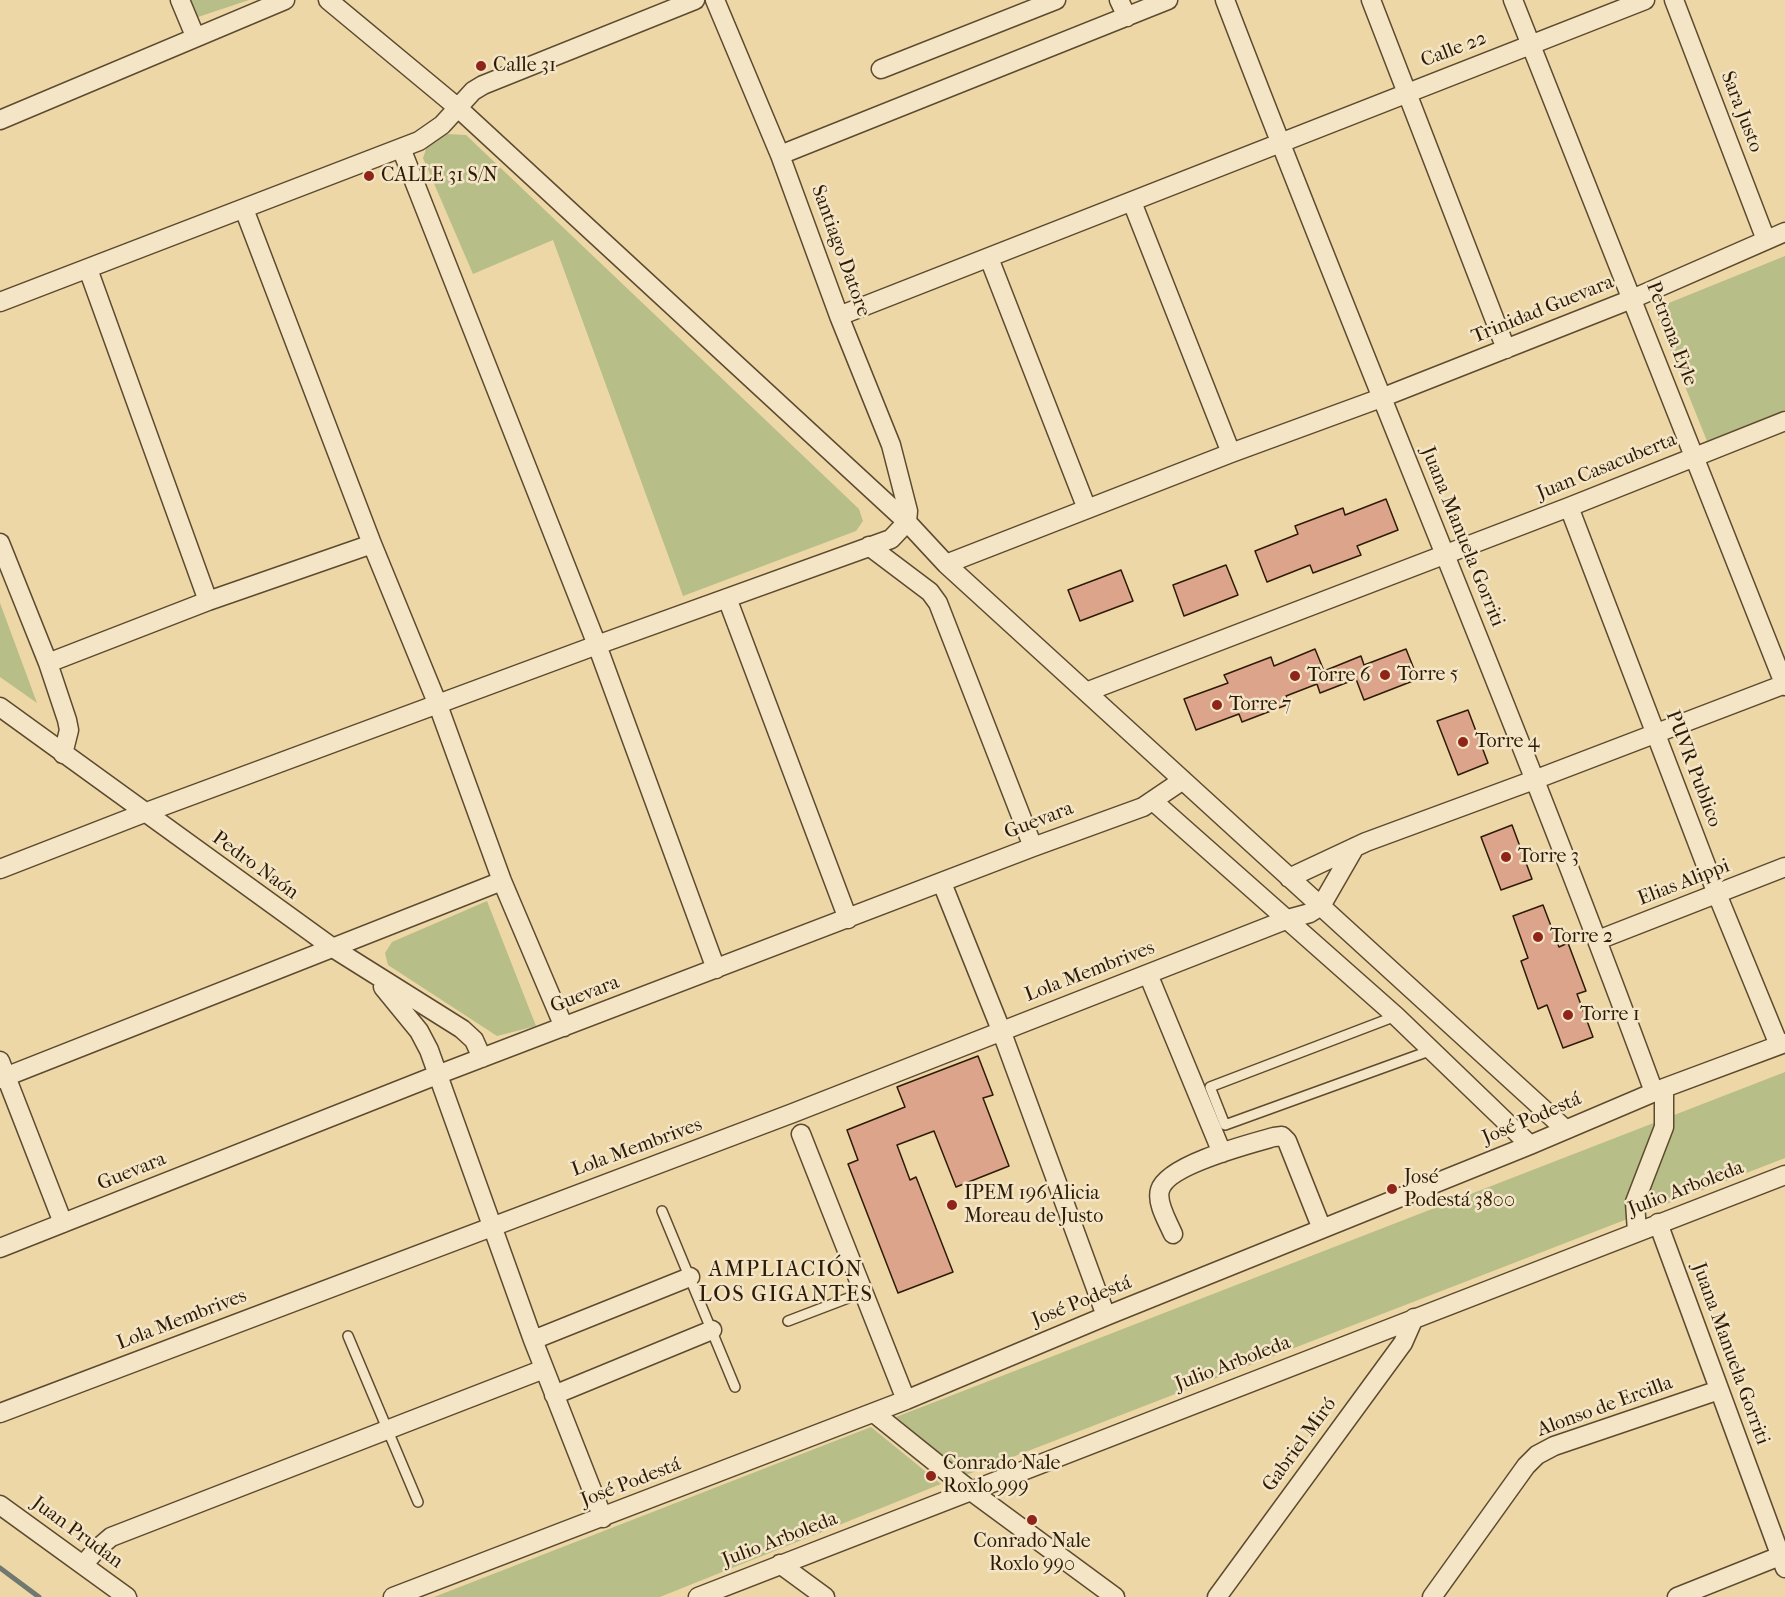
<!DOCTYPE html>
<meta charset="utf-8">
<style>
body{margin:0}
canvas{display:block;background:#edd7a7}
</style>
<canvas width="1785" height="1597"></canvas>
<script>
const context = document.querySelector('canvas').getContext('2d');
context.lineJoin = 'round';
function paint(path, color) {
  context.fillStyle = color;
  context.fill(path, 'evenodd');
}
function strokePath(path, color, width, dash) {
  context.strokeStyle = color;
  context.lineWidth = width;
  context.lineCap = dash ? 'butt' : 'round';
  context.setLineDash(dash || []);
  context.stroke(path);
}
function drawText(font, color, halo, rows, align = 'center') {
  context.font = font + ' "IM FELL French Canon",serif';
  context.lineWidth = 5;
  context.setLineDash([]);
  context.textBaseline = 'middle';
  context.strokeStyle = halo;
  context.fillStyle = color;
  for (const [text, x, y, turn = 0] of rows) {
    context.save();
    context.translate(x, y);
    context.rotate((+turn || 0) * Math.PI / 180);
    context.textAlign = isNaN(turn) ? turn : align;
    if (halo) context.strokeText(text, 0, 0);
    context.fillText(text, 0, 0);
    context.restore();
  }
}
paint(new Path2D(`
 M191 0H249L198 17Z
 M446 134 466 135 859 509 863 521 856 531 683 596 553 240 473 274 423 158 427 146Z
 M1785 256V410L1707 441 1654 309Z
 M0 603 37 703 0 677Z
 M487 901 536 1026 497 1036 388 965 385 953 392 942Z
 M1785 1072V1158L966 1475 896 1417Z
 M871 1427 941 1484 660 1597H434Z`), '#b7be88');
strokePath(new Path2D(`
 M0 1568 39 1597`), '#71786f', 5);
const building = new Path2D(`
 M1386 499 1398 530 1357 546 1361 555 1313 573 1310 565 1267 582 1255 551 1298 534 1295 526 1343 508 1345 515Z
 M1226 565 1238 595 1184 616 1173 585Z
 M1121 570 1133 601 1080 621 1068 590Z
 M1315 649 1324 671 1361 656 1364 665 1406 649 1418 679 1364 700 1356 679 1320 693 1317 684 1286 696 1289 704 1242 722 1239 714 1196 730 1184 699 1228 683 1224 675 1271 657 1274 666Z
 M1468 710 1488 763 1458 775 1437 721Z
 M1512 825 1532 879 1501 890 1481 837Z
 M1543 905 1559 947 1568 943 1586 991 1577 994 1593 1037 1563 1048 1547 1005 1538 1009 1521 961 1528 958 1513 916Z
 M978 1056 993 1095 983 1098 1009 1166 956 1187 934 1131 897 1145 910 1180 916 1177 953 1272 898 1293 848 1164 858 1160 847 1130 905 1107 897 1087Z`);
paint(building, '#dca58b');
strokePath(building, '#2d1b07', 1.5);
const lane = new Path2D(`
 M1396 1016 1210 1087 1225 1125 1432 1050
 M662 1211 735 1387
 M788 1321 864 1292
 M348 1336 418 1502`);
const street = new Path2D(`
 M180 0 195 36
 M328 0 457 107 907 522 946 564 1565 1129
 M715 0 780 155 839 316 891 445 908 511 907 522
 M1119 0 1127 17
 M1225 0C1365 366 1519 725 1654 1092
 M1371 0 1506 349
 M1513 0 1785 686
 M1674 0 1766 240
 M881 69 1056 0
 M0 120 285 0
 M401 148 597 645 716 969
 M780 155 1168 0
 M1132 202 1231 453
 M244 209 372 544 438 705 502 881 564 1027
 M989 258 1087 509
 M88 269 208 601
 M0 302 419 141 442 125 473 91 483 85 695 0
 M839 316 1645 0
 M1569 507 1717 894 1779 1045
 M0 543 48 663 67 720 69 730 63 754
 M869 546 930 592 938 603 1033 847
 M946 564 1231 453 1381 398 1632 299 1785 232
 M727 598 848 919
 M48 663 208 601 372 544
 M1086 692 1569 507 1785 421
 M0 707 333 948 462 1029 474 1040 482 1058
 M1153 801 1396 1016 1530 1145
 M0 869 144 813 597 645 891 539 907 522
 M1289 878 1366 842 1534 780 1785 684
 M942 883 1001 1030 1106 1316
 M1598 940 1785 867
 M1148 974 1222 1153
 M383 987 419 1031 429 1050 533 1340 603 1518
 M0 1061 63 1223
 M0 1079 502 881
 M801 1134 906 1400
 M1658 1223 1785 1568
 M1637 1232 1635 1202 1664 1127V1088
 M1173 1234C1168 1222 1156 1203 1160 1190 1167 1165 1249 1144 1274 1137L1282 1136 1287 1141 1322 1229
 M0 1248 437 1075 1033 847 1143 807 1183 780
 M533 1340 690 1277
 M554 1395 712 1330
 M0 1413 793 1113 1288 919 1310 913 1321 906 1355 847
 M874 1413 971 1491 1115 1597
 M0 1505 127 1597
 M780 1564 825 1597
 M83 1565 97 1549 111 1537 544 1369
 M393 1597 906 1400 1106 1316 1530 1145 1664 1088 1785 1043
 M698 1597 1785 1175
 M1217 1597 1403 1343 1414 1318
 M1432 1597 1526 1466 1537 1455 1554 1446 1719 1390
 M1677 1597 1780 1556`);
strokePath(lane, '#5d4a2f', 12);
strokePath(street, '#5d4a2f', 21);
strokePath(lane, '#f3e5c6', 9);
strokePath(street, '#f3e5c6', 18);
for (const [x, y, r, color] of [
 [481,66,6,"#8f2418"],
 [369,176,6,"#8f2418"],
 [1385,675,6,"#8f2418"],
 [1295,676,6,"#8f2418"],
 [1217,705,6,"#8f2418"],
 [1463,742,6,"#8f2418"],
 [1506,857,6,"#8f2418"],
 [1538,937,6,"#8f2418"],
 [1568,1015,6,"#8f2418"],
 [1392,1189,6,"#8f2418"],
 [952,1205,6,"#8f2418"],
 [931,1476,6,"#8f2418"],
 [1032,1520,6,"#8f2418"]
]) {
  const dot = new Path2D();
  dot.arc(x, y, r, 0, 2 * Math.PI);
  context.fillStyle = color;
  context.fill(dot);
  strokePath(dot, '#f3e5c6', 2);
}
drawText('20px', '#2d1b07', '#f3e5c6', [
 ["Calle 22",1454,50,-21],
 ["Sara Justo",1741,112,69],
 ["Santiago Datore",840,251,70],
 ["Trinidad Guevara",1543,310,-22],
 ["Petrona Eyle",1671,334,69],
 ["Juan Casacuberta",1607,467,-22],
 ["Juana Manuela Gorriti",1462,537,68],
 ["PUVR Publico",1693,769,69],
 ["Guevara",1039,821,-21],
 ["Pedro Naón",255,866,36],
 ["Elias Alippi",1684,883,-21],
 ["Lola Membrives",1090,972,-21],
 ["Guevara",585,995,-21],
 ["José Podestá",1532,1119,-23],
 ["Lola Membrives",637,1148,-20],
 ["Guevara",132,1172,-22],
 ["Julio Arboleda",1686,1189,-21],
 ["José Podestá",1082,1302,-22],
 ["Lola Membrives",182,1320,-21],
 ["Juana Manuela Gorriti",1730,1354,70],
 ["Julio Arboleda",1233,1364,-21],
 ["Alonso de Ercilla",1605,1407,-20],
 ["Gabriel Miró",1300,1445,-54],
 ["José Podestá",631,1483,-21],
 ["Juan Prudan",77,1533,36],
 ["Julio Arboleda",780,1540,-21]
]);
drawText('20px', '#2d1b07', '#f3e5c6', [
 ["Calle 31",493,66],
 ["CALLE 31 S/N",381,176],
 ["Torre 5",1397,675],
 ["Torre 6",1307,676],
 ["Torre 7",1229,705],
 ["Torre 4",1475,742],
 ["Torre 3",1518,857],
 ["Torre 2",1550,937],
 ["Torre 1",1580,1015],
 ["José",1404,1178],
 ["Podestá 3800",1404,1201],
 ["IPEM 196 Alicia",964,1194],
 ["Moreau de Justo",964,1217],
 ["Conrado Nale",943,1464],
 ["Roxlo 999",943,1487],
 ["Conrado Nale",1032,1542,"center"],
 ["Roxlo 990",1032,1565,"center"]
], 'left');
context.letterSpacing = '1.5px';
drawText('22px', '#2d1b07', '#f3e5c6', [
 ["AMPLIACIÓN",786,1271],
 ["LOS GIGANTES",786,1296]
]);
context.letterSpacing = '0px';
</script>
